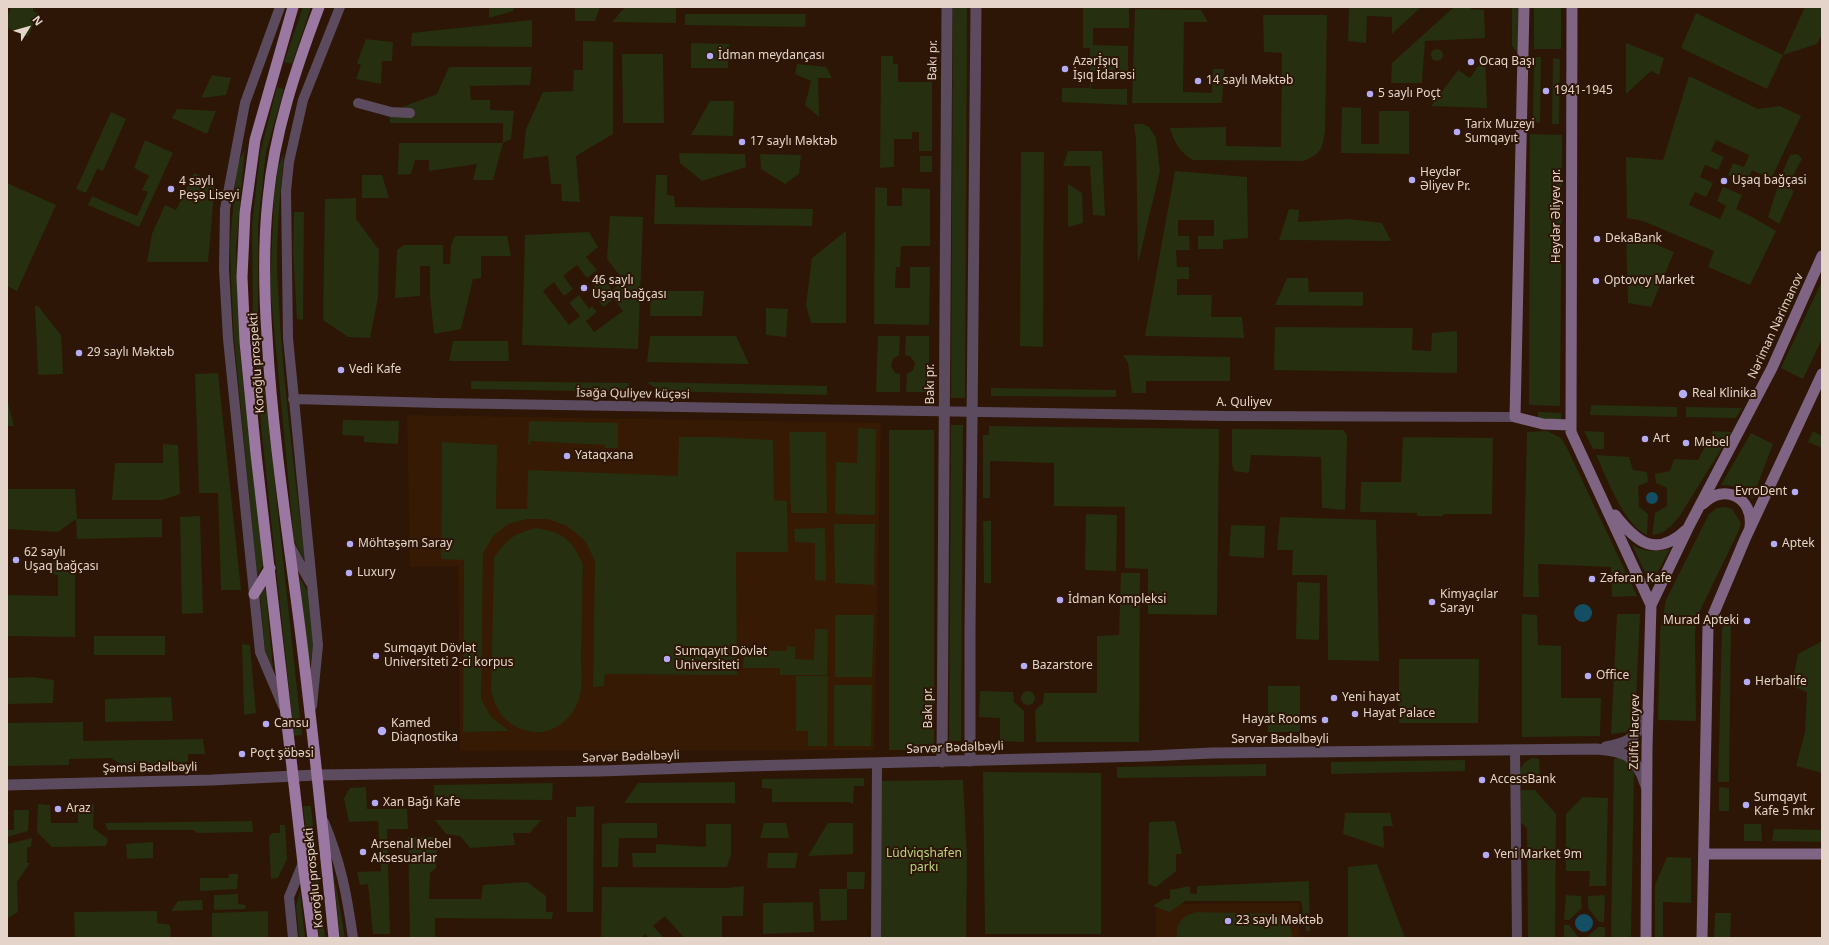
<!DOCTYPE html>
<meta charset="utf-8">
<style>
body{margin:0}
#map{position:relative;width:1829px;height:945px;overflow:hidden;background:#2d1605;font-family:"Noto Sans",sans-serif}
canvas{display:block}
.frame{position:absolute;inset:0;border:8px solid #e4d4c9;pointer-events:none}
.north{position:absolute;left:8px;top:8px;width:40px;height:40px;-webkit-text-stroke:3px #2d1605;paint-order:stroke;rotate:53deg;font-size:11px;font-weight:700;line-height:16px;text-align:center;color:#e4d4c9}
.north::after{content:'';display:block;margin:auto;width:14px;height:18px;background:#e4d4c9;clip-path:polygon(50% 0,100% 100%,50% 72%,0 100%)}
</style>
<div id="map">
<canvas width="1829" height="945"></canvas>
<div class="frame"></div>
<div class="north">N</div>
</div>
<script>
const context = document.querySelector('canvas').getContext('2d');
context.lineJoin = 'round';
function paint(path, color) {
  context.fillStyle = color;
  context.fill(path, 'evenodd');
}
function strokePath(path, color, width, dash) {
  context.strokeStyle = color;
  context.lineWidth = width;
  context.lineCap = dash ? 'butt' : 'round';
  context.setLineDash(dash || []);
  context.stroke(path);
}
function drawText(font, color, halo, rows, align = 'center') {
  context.font = font + ' "Noto Sans",sans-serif';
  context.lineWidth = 4;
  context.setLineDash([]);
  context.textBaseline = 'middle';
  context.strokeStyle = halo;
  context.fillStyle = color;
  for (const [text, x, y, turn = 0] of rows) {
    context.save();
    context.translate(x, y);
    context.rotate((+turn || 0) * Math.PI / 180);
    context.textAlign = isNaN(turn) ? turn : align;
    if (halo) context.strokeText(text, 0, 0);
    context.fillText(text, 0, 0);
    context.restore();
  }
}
paint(new Path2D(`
 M407 415 881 423 874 750 460 751 458 566 410 567Z
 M1299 903V938H1156V904Z`), '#361a03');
paint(new Path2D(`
 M11 7H34L33 11 38 13 28 37 7 28V17Z
 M303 7H311L292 64 284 62Z
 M489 7H514L513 11 489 18Z
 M575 7H600L595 21H575Z
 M625 7H676V23L612 22Z
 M953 7H967L965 398H951Z
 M1083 7H1129V28H1093V45L1128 46V71H1092L1091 89H1127V105L1062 102V88H1090V48H1083Z
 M1349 7H1421L1392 34V17L1367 16 1366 43 1348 41Z
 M1454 7H1471V9L1484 10 1485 38 1425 41 1422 83H1391L1392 63Z
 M1512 7H1519L1518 53 1512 46Z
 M1534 7H1561V49H1534Z
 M1805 7H1822V34L1817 44 1783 55 1767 89 1681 48 1696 13 1783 55Z
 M1135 9 1201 10 1208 22H1184L1183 92 1212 93 1213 69H1224L1222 103H1132Z
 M685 14H806L805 27 685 25Z
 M1263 15H1327L1325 132C1322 150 1321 153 1304 161L1193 160C1180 152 1174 143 1170 128L1226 127V146L1281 147 1282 53 1264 52Z
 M532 20V47L411 46 412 33Z
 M366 39 393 42 392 61H382L381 84 356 79 361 65 357 63Z
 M583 41 613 42V134L576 156 580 202 562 201 561 184H551L548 156 523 159 526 129 543 92 573 91 574 70H583Z
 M691 43 729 44 728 68H691Z
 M1626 43 1664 58 1659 75 1651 71 1626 94Z
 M1431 55a6 6 0 1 1 12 0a6 6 0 1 1-12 0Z
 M622 54H663L664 123H623Z
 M881 56H893V64H898V82H932V151H919V132H912V139H894V167L880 168Z
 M1485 56 1487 108 1431 106 1458 70 1470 78Z
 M1534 57H1541L1540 123 1533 122Z
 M1553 58 1560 59 1559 124H1552Z
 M797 64 826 67 832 78H818L819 117 805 105 811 81 795 74Z
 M449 67H532L530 85 470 86 471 100H490V110L514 111 511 139 503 143 493 180H473L477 164 429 171V160H415L411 174 398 175 399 143H503V123H390L389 112 437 94Z
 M212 75 231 78 226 95 201 98Z
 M1689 76 1758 109 1780 106 1801 116 1771 179 1752 170 1746 184 1728 175 1733 163 1744 167 1749 155 1716 140 1711 151 1724 157 1718 170 1705 165 1700 177 1713 183 1706 197 1695 192 1689 205 1720 219 1726 206 1717 201 1723 187 1742 195 1736 209 1754 218 1776 231 1750 285 1708 267 1714 251 1643 221 1627 218 1626 157 1663 160Z
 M277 87 284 89 266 152 258 225V328L302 735 294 736 262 435 253 330 252 225 260 153Z
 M710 101H734L733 136 691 135Z
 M1342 107 1361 108V144H1379V111H1409V154L1341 153Z
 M177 109 216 111 207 134 172 118Z
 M111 112 126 119 103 171 97 169 86 193 76 189Z
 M1134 124H1143L1149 127 1153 133 1156 138 1160 171 1138 263 1136 140Z
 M1530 134 1562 135 1560 406 1529 405Z
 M145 140 173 153 139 227 88 205 92 196 137 216 148 192 142 190 149 176 134 168Z
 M245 149 236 249 240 352 263 565 257 577 234 338 231 280 230 244 237 164Z
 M1068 151H1102L1105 216 1093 215 1090 166H1063Z
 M1021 152H1044L1043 347 1020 346Z
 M284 153C280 197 275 242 278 287 282 379 295 471 305 562L294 540 270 286 274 198 278 167Z
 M679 153 745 154 746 167 702 181 680 163Z
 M760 154 801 155 799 174 785 184 761 169Z
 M1798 154 1802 159 1787 187 1794 191 1779 224 1768 217 1781 176 1790 155Z
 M920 156H932V172H920Z
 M1175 171 1247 177 1248 238 1223 240V249H1198V236H1214V220H1178V236H1189L1190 250H1176L1177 267H1189V279H1177V295H1212L1211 317H1242L1244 338 1145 336Z
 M194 173 215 182 208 262H147L152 234 165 205 176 210Z
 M362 175H382L389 198H362Z
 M656 175H667V195L674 196 675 207 813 209 812 226 654 224Z
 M7 183 56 205 17 291 7 286Z
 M1068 184 1082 193 1083 223 1068 227Z
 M875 187 887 188V206H902V188L930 189V246H901L900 267H896L895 288H910V267H930L929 325 874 324Z
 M356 198V219L379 250 378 298 370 338 348 337 323 320 325 199Z
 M1289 209 1299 210 1298 222 1348 219 1382 223 1391 241 1279 240Z
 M294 212H304L303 320 297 319 293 253Z
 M610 216 643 217 638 349 522 345 525 235 589 232 598 247 586 257 597 270 587 278 577 265 563 276 573 289 564 296 554 282 543 291 569 325 580 316 569 303 579 295 589 309 592 306 597 312 586 321 594 332 623 311 614 299 603 307 599 301 603 298 593 284 602 277 612 290 624 281 607 259Z
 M846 231V323H811L806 305 812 258Z
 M455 236H507L511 256H481V278L473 279 461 329 434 334 430 296V266H420V296L395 298 397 250 404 245H443V264H450L451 245Z
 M1626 236H1636L1674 252 1651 307 1628 303Z
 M1287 278H1308L1309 292H1363V306L1275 305Z
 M1822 281V339L1803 379 1781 368Z
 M651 291H704L702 316H650Z
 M35 306H38L61 335 63 374 38 375Z
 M766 308 788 309 786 337 766 335Z
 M1275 327 1413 328 1412 350 1431 351 1432 333 1457 331V373L1274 370Z
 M650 336H736L749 364 647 362Z
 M878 336H900L899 355 893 359 891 366 895 373 900 374V392H876Z
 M906 336H929V392H906L907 374 913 370 915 363 910 356 905 355Z
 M453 341H508L509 361H449Z
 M1123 355 1230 357V381H1146V393H1132L1128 363Z
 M218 373 241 590H221L218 493H199L195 374Z
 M471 381 629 383 628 392 471 389Z
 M647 382 827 386V395L659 391Z
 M991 388 1116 390V397L991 396Z
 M7 399 14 426H7Z
 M1591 405 1677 407V417L1590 415Z
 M1686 407 1742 408 1736 418 1686 417Z
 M1538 412 1561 413V420L1538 419Z
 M343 420 399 421 398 444 364 442V436L342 435Z
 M529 421 618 423V448H605V445L530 441V445L528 444Z
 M951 425H963L961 741H949Z
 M989 426 1219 429 1217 615 1148 614V569L1125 568V507L1054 506V463L990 461V498H983V435H989Z
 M858 428 876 429 875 515 835 514 836 462 857 463Z
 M1232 429 1343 430 1347 435 1345 510 1322 508 1321 457 1251 455 1249 473 1234 471 1232 464Z
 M889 430H934V750H889Z
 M1547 431 1561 438 1567 448 1637 596 1612 597 1611 567 1538 564 1539 597H1523L1527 432Z
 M1584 431 1604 432V449H1593Z
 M1713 431 1732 432 1679 517C1671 526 1665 534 1652 535L1655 513 1667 506V488L1656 483 1655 474 1670 471 1674 459 1698 460Z
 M1813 431 1822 436V448L1808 442Z
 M789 432H826L827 513H791Z
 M1751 433 1773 444 1752 499C1742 488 1735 485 1721 485Z
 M679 437H715L773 440 774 500 787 501 788 552H736L737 675 605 674 604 686 593 687 595 561 585 541 567 526 548 519H527L508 524 493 536 483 553 481 699 491 717 509 731 463 732 464 560 441 559 442 442 497 445 496 509H527L528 470 678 476Z
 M1403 437 1493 438 1492 514H1444L1442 516H1417V513L1360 512 1361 482H1401Z
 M163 444 178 445 180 494 162 500H112L115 463H163Z
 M1596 455 1629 457 1633 470 1647 472 1648 482 1638 486 1639 507 1648 514 1647 535C1623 524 1607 478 1596 455Z
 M7 489H75L77 519H162V537L77 539 76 519 58 532 7 529Z
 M1725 507 1732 509 1741 523 1739 530 1698 615 1695 632 1696 721 1658 720 1660 631 1666 600 1709 514 1717 508Z
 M1086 514 1117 515 1116 571 1085 570Z
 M200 516 203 613 182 614 180 517Z
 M1280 517 1376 520 1379 661 1328 660 1327 575H1292L1293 550H1277Z
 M983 521H991V583H984Z
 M834 524H875L874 585 835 583Z
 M1231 525 1265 526 1264 558 1229 556Z
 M536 528C565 533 570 538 583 564 582 595 582 625 581 656 581 668 583 683 580 695 576 717 551 738 528 731 505 725 498 713 491 692L494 558C507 538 514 534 536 528Z
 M825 528 826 581 815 580V543L795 542 794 529Z
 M1632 545C1645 552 1655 552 1670 549L1651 585Z
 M75 561V637L7 636V595L58 596V575L51 574V562Z
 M1121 573H1140L1139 742H1036L1035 711 1043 703 1044 693H1097V636L1119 635Z
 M299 576 309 594 314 645 309 669Z
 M1297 582 1320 583 1319 640 1296 639Z
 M265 583 273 669 265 650 260 594Z
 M1522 614 1537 615 1538 645 1561 646V698H1601L1600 736 1522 737Z
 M1617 614H1640L1635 722 1626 732 1611 734Z
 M835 615H874L872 677H835Z
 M1726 619 1731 620 1729 782H1718L1722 629Z
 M815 629H828L827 675H780V668H743L744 651H787V646L795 647V659L814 660Z
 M94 636H165V655H94Z
 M1822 641V773L1796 766 1805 732 1807 692 1792 686 1798 654Z
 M242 644 250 645 256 713 244 715Z
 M1399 659H1479L1478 723H1399Z
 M796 676H828L827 746H808V731H796Z
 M32 677 54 680 53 703 7 704V678Z
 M834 685H872L871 746H834Z
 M1268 686H1300V732H1268Z
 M980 691 1013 692 1014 702 1024 711V742L1000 741V718L979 717Z
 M1021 698a7 7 0 1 1 14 0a7 7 0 1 1-14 0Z
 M171 697 173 721 105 722V699Z
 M83 722V741L203 739 205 754H188V762L123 766 111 758 69 759V765L7 766V723Z
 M1533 758 1539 759 1540 779H1520C1519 768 1522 762 1533 758Z
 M1619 758C1626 760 1632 765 1634 772L1631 938H1611L1614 759Z
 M1465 760V771L1331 774V762Z
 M1266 764V776L1117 778V767Z
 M983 772 1101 773V934H985Z
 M864 778V786H854L853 804 849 802H772V789L762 788V779Z
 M963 780 967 859 966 938H880L881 781Z
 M735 782V803H624L638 783Z
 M553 783 552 800 434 799V785Z
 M366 787 367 809H407L408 829H387L390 934H373L368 884 360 885 357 872 381 871 378 821 349 822 344 798 350 788Z
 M1719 787 1729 788V811H1719Z
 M1521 790H1535L1556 814 1555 938H1528L1527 828 1520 822Z
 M1583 797 1608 798 1606 886H1589L1590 871H1566V814Z
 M38 804 50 805 51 823H78V804H94L93 828 108 839 106 846 52 847 37 832Z
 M303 806H311L325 938H319Z
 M594 806 593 912H567V817H576V807Z
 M14 810H29L28 831 7 837V830H14Z
 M1345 813H1390L1393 826H1383L1384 848 1343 834Z
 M435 820H541L530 833H513L515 845 470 848 460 836 446 834Z
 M252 821 253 832 197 833 194 830H108L105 823Z
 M1175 821 1182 854H1176V871L1156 887 1148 884 1149 822Z
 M610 823H657V838H619L618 867H602V824Z
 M764 823H786L789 838H760Z
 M828 823H853V854L808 856Z
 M706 824H731V854L727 867H633L632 853H656V844L706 847Z
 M1744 824H1761L1762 841H1744Z
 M280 825H285L287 859 278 878 271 879 269 836 272 833H280Z
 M1774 829 1822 830V842L1772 841Z
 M408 837H433L437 845 436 868 430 873 429 899H481L483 885 527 882 546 896V912H553L552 919 435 918V938H410Z
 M32 838 31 847H27V863H30L17 882 18 912 8 918V844Z
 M153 842V858L127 859 126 844Z
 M768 853H798L795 868H767Z
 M1667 857 1691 858V903L1663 902V938H1655V885Z
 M1377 864 1405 938 1348 937V867Z
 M333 869 345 938H340Z
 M847 872H865L864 889H847V920L821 921 819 889H847Z
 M229 874H238L237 889 200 891V878H228Z
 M1309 881 1310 931H1306L1301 901H1186L1169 912 1153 906 1163 899H1170V890L1190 886V893L1197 894V886Z
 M744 886 743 916H722V938H684L665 916 653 926 664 938H649L645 934 641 938H601L602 887 727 888Z
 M300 892 305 938H299L296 906Z
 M238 894V904L246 905 245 909 214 910V895Z
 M1566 895 1581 896 1582 908 1569 920H1564Z
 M1605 895 1604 922H1599L1588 908V896Z
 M202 900 203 910 171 911 178 901Z
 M813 902 814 932 763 934V903Z
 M157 911V923L170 925 171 938H75L74 912Z
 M268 911V938H212V913Z
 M1197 912 1275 914C1286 918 1292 925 1292 938H1177C1176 922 1182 916 1197 912Z
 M1715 913H1731L1730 938H1714Z
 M1564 925H1569L1579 938H1564Z
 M1598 927H1605V938H1586Z`), '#262f0f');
paint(new Path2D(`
 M1646 498a6 6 0 1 1 12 0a6 6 0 1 1-12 0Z
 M1574 613a9 9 0 1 1 18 0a9 9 0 1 1-18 0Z
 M1575 923a9 9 0 1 1 18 0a9 9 0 1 1-18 0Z`), '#134e64');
strokePath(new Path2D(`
 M280 7 245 103 225 209 224 269 228 339 260 652 283 706
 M358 103 391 112 410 113
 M293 399 438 403 1226 416 1515 417
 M290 546 310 582
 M312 706 318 645 288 338 286 191 289 162 303 100 340 7
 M1515 750 1517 938
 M324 822C341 863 347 895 353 938
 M293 938 289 897 303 863
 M876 938 877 763`), '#5c4a5e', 10);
strokePath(new Path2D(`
 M1606 747C1635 741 1635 737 1648 712
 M970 761V630L976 7
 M942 762 947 7
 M7 785 212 780 316 775 600 771 748 766 1148 756 1212 753 1596 749C1627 751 1636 756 1646 786`), '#5c4a5e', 11);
strokePath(new Path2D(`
 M1524 7 1515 417 1543 424 1570 425
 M1572 7 1571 432 1651 605
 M1703 504C1724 482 1754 498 1750 527
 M1615 515C1637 543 1656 558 1686 530
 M1704 854H1822
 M1646 938 1647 747 1651 605 1688 528 1772 368 1822 256
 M1702 938 1708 627 1745 539 1822 374`), '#7f6484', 11);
strokePath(new Path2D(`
 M293 7 255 140 245 213 242 277 245 342 256 454 303 863 313 938
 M319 7C296 68 274 133 268 199 263 245 264 290 267 336 272 429 286 521 298 613 312 721 323 830 334 938
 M254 594 270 568`), '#9b78a1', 11);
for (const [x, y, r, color] of [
 [710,56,4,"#b5acf8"],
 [1471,62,4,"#b5acf8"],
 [1065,69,4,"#b5acf8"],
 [1198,81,4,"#b5acf8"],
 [1546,91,4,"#b5acf8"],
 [1370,94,4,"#b5acf8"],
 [1457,132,4,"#b5acf8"],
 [742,142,4,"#b5acf8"],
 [1412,180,4,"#b5acf8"],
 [1724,181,4,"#b5acf8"],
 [171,189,4,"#b5acf8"],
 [1597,239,4,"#b5acf8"],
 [1596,281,4,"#b5acf8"],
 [584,288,4,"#b5acf8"],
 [79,353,4,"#b5acf8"],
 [341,370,4,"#b5acf8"],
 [1683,394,5,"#b5acf8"],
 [1645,439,4,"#b5acf8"],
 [1686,443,4,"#b5acf8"],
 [567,456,4,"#b5acf8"],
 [1795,492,4,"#b5acf8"],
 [350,544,4,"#b5acf8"],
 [1774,544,4,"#b5acf8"],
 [16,560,4,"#b5acf8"],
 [349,573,4,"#b5acf8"],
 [1592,579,4,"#b5acf8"],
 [1060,600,4,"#b5acf8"],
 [1432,602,4,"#b5acf8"],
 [1747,621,4,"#b5acf8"],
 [376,656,4,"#b5acf8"],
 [667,659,4,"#b5acf8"],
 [1024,666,4,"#b5acf8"],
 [1588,676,4,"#b5acf8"],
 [1747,682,4,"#b5acf8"],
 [1334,698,4,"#b5acf8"],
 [1355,714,4,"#b5acf8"],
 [1325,720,4,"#b5acf8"],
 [266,724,4,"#b5acf8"],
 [382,731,5,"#b5acf8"],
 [242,754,4,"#b5acf8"],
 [1482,780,4,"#b5acf8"],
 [375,803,4,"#b5acf8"],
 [1746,805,4,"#b5acf8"],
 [58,809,4,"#b5acf8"],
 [363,852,4,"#b5acf8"],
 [1486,855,4,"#b5acf8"],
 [1228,921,4,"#b5acf8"]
]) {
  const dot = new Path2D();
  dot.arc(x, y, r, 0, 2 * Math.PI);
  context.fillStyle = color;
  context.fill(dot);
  strokePath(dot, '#2d1605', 1.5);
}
drawText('12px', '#e4d4c9', '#2d1605', [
 ["İdman meydançası",718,56],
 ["Azərİşıq",1073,62],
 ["İşıq İdarəsi",1073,76],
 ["Ocaq Başı",1479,62],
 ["14 saylı Məktəb",1206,81],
 ["1941-1945",1554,91],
 ["5 saylı Poçt",1378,94],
 ["Tarix Muzeyi",1465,125],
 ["Sumqayıt",1465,139],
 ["17 saylı Məktəb",750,142],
 ["Heydər",1420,173],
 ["Əliyev Pr.",1420,187],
 ["Uşaq bağçasi",1732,181],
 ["4 saylı",179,182],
 ["Peşə Liseyi",179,196],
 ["DekaBank",1605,239],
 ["46 saylı",592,281],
 ["Uşaq bağçası",592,295],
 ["Optovoy Market",1604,281],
 ["29 saylı Məktəb",87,353],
 ["Vedi Kafe",349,370],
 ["Real Klinika",1692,394],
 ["Art",1653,439],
 ["Mebel",1694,443],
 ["Yataqxana",575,456],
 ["EvroDent",1787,492,"right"],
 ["Möhtəşəm Saray",358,544],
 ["Aptek",1782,544],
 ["62 saylı",24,553],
 ["Uşaq bağçası",24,567],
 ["Luxury",357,573],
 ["Zәfәran Kafe",1600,579],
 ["Kimyaçılar",1440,595],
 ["Sarayı",1440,609],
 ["İdman Kompleksi",1068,600],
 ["Murad Apteki",1739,621,"right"],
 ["Sumqayıt Dövlət",384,649],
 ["Universiteti 2-ci korpus",384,663],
 ["Sumqayıt Dövlət",675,652],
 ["Universiteti",675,666],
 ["Bazarstore",1032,666],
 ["Office",1596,676],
 ["Herbalife",1755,682],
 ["Yeni hayat",1342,698],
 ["Hayat Palace",1363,714],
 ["Hayat Rooms",1317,720,"right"],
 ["Cansu",274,724],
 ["Kamed",391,724],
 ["Diaqnostika",391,738],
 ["Poçt şöbəsi",250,754],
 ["AccessBank",1490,780],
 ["Sumqayıt",1754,798],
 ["Kafe 5 mkr",1754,812],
 ["Xan Bağı Kafe",383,803],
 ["Araz",66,809],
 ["Arsenal Mebel",371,845],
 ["Aksesuarlar",371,859],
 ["Yeni Market 9m",1494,855],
 ["23 saylı Məktəb",1236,921]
], 'left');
drawText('12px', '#e4d4c9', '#2d1605', [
 ["Bakı pr.",933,60,-89],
 ["Heydər Əliyev pr.",1557,216,-90],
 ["Nəriman Nərimanov",1776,326,-65],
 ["Koroğlu prospekti",257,363,-94],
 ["Bakı pr.",931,384,-90],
 ["İsağa Quliyev küçəsi",633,394,1],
 ["A. Quliyev",1244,403],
 ["Bakı pr.",929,708,-90],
 ["Zülfü Hacıyev",1635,732,-89],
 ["Sərvər Bədəlbəyli",1280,740],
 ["Sərvər Bədəlbəyli",955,748,-2],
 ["Sərvər Bədəlbəyli",631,757,-2],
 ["Şəmsi Bədəlbəyli",150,768,-1],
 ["Koroğlu prospekti",314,878,-96]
]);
drawText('12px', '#bbd57e', '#2d1605', [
 ["Lüdviqshafen",924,854],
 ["parkı",924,868]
]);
</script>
